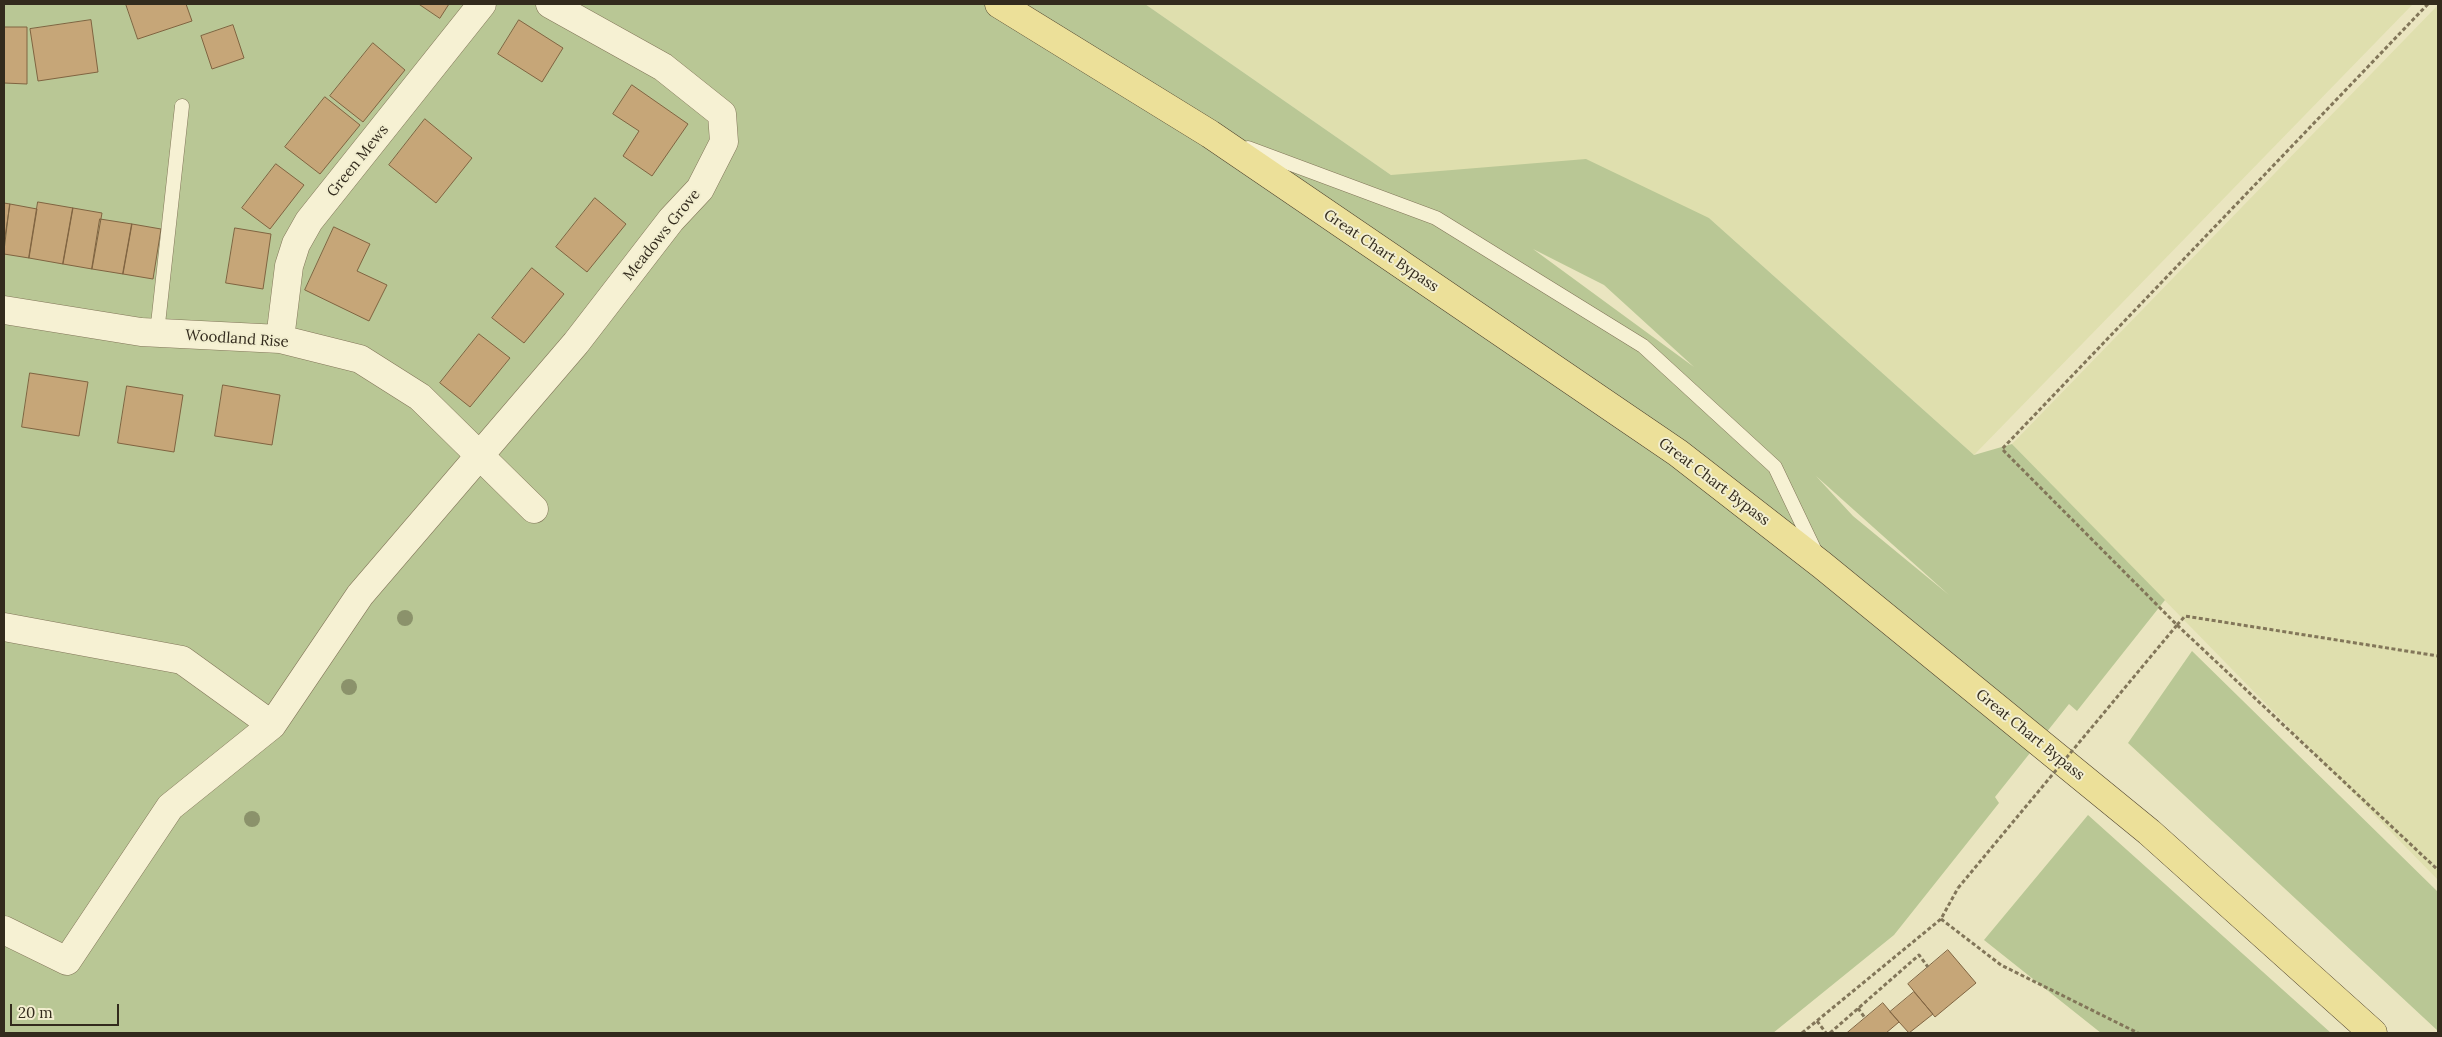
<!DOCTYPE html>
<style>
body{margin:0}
#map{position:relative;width:2442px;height:1037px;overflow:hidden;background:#eae5c0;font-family:Lora,serif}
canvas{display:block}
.frame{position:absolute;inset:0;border:5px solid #332b1d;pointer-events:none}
.scale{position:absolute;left:10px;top:1004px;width:109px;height:22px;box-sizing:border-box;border:2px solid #332b1d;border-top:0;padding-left:6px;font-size:15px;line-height:18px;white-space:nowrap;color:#332b1d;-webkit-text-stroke:4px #f2eecf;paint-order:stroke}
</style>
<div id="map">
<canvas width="2442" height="1037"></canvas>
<div class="frame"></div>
<div class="scale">20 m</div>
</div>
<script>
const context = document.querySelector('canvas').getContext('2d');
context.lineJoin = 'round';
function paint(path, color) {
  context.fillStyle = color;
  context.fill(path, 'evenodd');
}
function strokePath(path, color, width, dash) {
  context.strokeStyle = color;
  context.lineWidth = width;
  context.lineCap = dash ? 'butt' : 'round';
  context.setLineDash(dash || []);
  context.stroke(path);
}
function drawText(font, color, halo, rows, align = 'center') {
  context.font = font + ' Lora,serif';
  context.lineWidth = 4;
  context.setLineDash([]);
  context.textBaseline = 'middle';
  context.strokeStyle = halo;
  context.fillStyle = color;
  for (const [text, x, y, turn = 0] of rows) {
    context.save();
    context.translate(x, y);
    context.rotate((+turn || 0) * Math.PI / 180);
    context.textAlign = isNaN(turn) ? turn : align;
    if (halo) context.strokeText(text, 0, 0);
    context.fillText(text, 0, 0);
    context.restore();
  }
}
paint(new Path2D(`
 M1145 4H2413L1974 455 1709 218 1391 175Z
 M2438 5V880L2012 444Z`), '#dfdfae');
paint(new Path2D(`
 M4 4H1145L1391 175 1586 159 1709 218 1974 455 2012 444 2165 600 2077 711 2069 704 1995 797 1999 803 1894 935 1773 1033H4ZM1533 249 1604 285 1694 367ZM1816 476 1949 595 1853 516Z
 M2192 651 2438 892V1031L2128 743Z
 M2088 815 2331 1033H2101L1984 940Z`), '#b9c795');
const building = new Path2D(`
 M126 4H186L192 21 138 39Z
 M419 4H449L440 18Z
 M91 20 98 72 38 81 30 29Z
 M519 20 563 48 542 82 498 54Z
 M233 25 244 58 212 69 201 36Z
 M4 27H27V84L4 83Z
 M373 43 405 70 363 122 330 96Z
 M632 85 688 124 652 176 623 156 639 131 613 114Z
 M325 97 360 125 320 174 285 147Z
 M425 119 472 158 436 203 389 165Z
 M276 164 304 185 270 229 242 208Z
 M595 198 626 224 587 272 556 247Z
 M38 202 73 208 63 264 29 258Z
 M4 203 10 204 4 243Z
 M10 204 37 209 29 258 4 254Z
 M73 208 102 213 92 269 63 264Z
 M100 219 132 224 123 274 92 269Z
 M132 224 161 229 153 279 123 274Z
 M334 227 370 244 357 271 387 285 369 321 305 290Z
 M235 228 271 234 263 289 226 283Z
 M532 268 564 294 524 343 492 318Z
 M479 334 510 358 470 407 440 383Z
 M30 373 88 382 79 436 22 427Z
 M223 385 280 395 272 445 215 436Z
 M127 386 183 395 174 452 118 443Z
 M1948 950 1976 983 1935 1017 1908 984Z
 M1914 992 1933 1014 1909 1033 1890 1012Z
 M1883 1003 1899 1022 1886 1033H1847Z`);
paint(building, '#c6a678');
strokePath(building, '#806441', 1);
const service = new Path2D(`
 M1248 148 1436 218 1643 346 1775 467 1816 553
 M157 333 182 106`);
const minor = new Path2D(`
 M4 310 141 332 280 339 360 359 420 397 534 509
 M280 339 289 266 296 244 309 221 482 4
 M4 627 182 660 272 725
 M4 930 67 961 170 807 272 725 360 595 576 343 671 220 700 189 724 142 722 114 663 67 550 4`);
const primary = new Path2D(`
 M999 4 1210 134 1678 453 1822 565 2149 832 2373 1033`);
strokePath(service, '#827659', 15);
strokePath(minor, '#827659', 29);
strokePath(primary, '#50432e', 29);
strokePath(new Path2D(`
 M2428 4 2002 449 2177 625 2438 870
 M2177 625 2185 616 2438 656
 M1941 919 2001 965 2138 1033
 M1858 1008 1865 1018
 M1817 1021 1826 1033
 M1802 1033 1941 919 1958 888
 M1830 1033 1919 955 1928 967`), '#827659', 3, [4, 2.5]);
strokePath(service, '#f6f1d3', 14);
strokePath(minor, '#f6f1d3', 28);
strokePath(primary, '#ece099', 28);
strokePath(new Path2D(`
 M1958 888 2177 625`), '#827659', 3, [4, 2.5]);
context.fillStyle = '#8b926b';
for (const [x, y] of [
 [405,618],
 [349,687],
 [252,819]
]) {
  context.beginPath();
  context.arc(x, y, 8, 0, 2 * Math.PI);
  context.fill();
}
drawText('15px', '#332b1d', '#f2eecf', [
 ["Green Mews",358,161,-51],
 ["Meadows Grove",662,235,-51],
 ["Great Chart Bypass",1381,251,34],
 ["Woodland Rise",237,339,4],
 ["Great Chart Bypass",1714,482,37],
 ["Great Chart Bypass",2030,735,39]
]);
</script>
